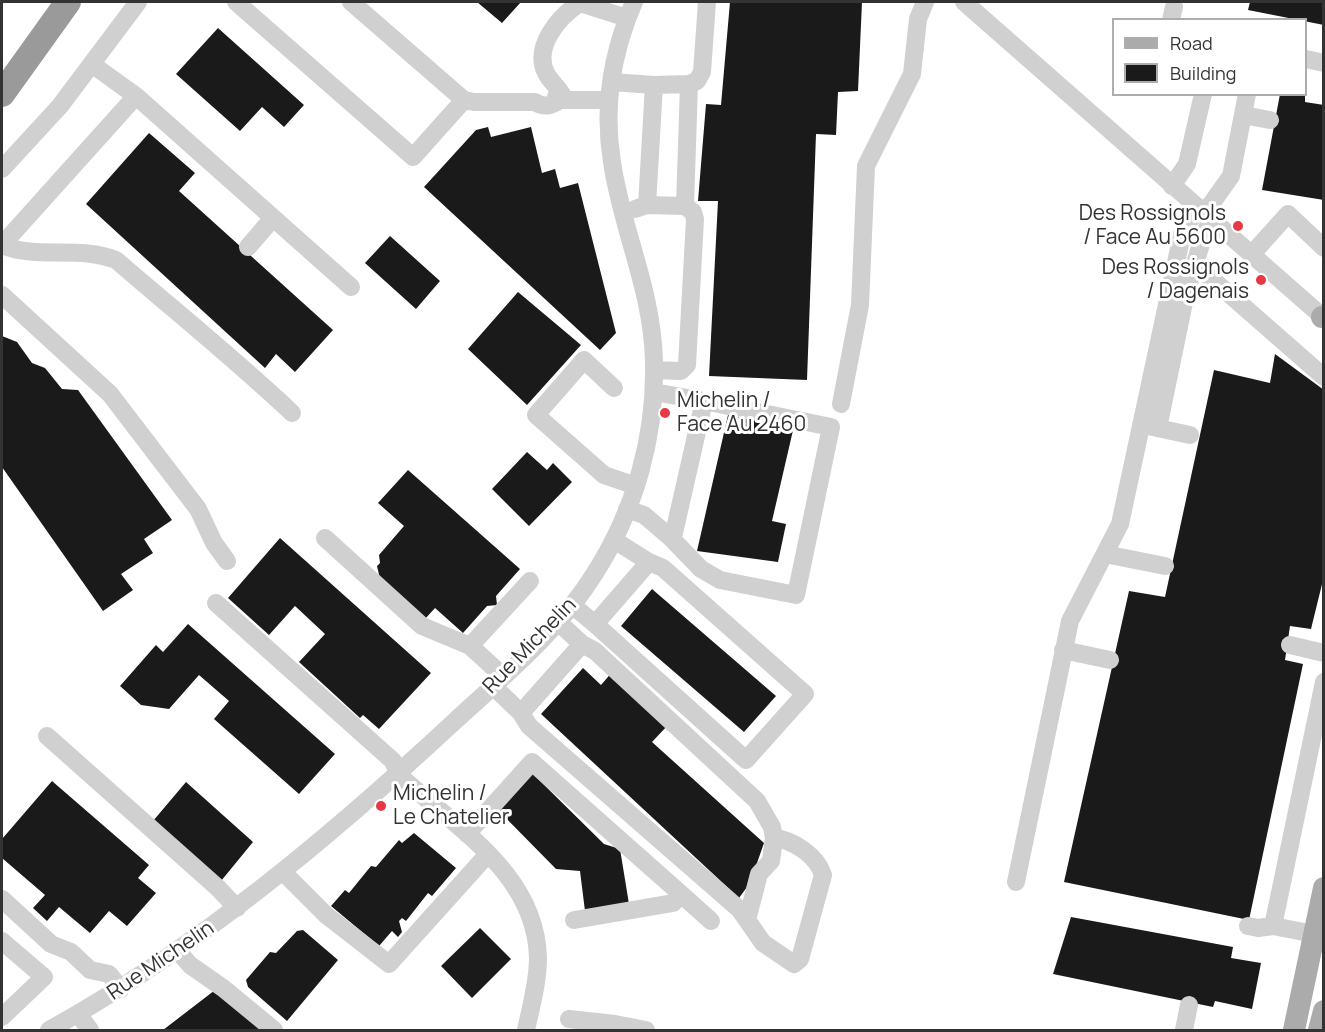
<!DOCTYPE html>
<style>
body{margin:0}
#map{position:relative;width:1325px;height:1032px;overflow:hidden;background:#fff;font-family:Manrope,sans-serif}
canvas{display:block}
.frame{position:absolute;inset:0;border:3px solid #333;pointer-events:none}
.legend{position:absolute;left:1112px;top:18px;width:195px;height:78px;box-sizing:border-box;background:#fff;border:2px solid #adadad;margin:0;padding:8px 10px;list-style:none;font-size:18px;color:#333}
.legend li{display:flex;align-items:center;gap:12px;height:30px}
.legend b{width:30px;border:2px solid #adadad}
</style>
<div id="map">
<canvas width="1325" height="1032"></canvas>
<div class="frame"></div>
<ul class="legend">
<li><b style="height:8px;background:#ababab"></b>Road</li>
<li><b style="height:16px;background:#1a1a1a"></b>Building</li>
</ul>
</div>
<script>
const context = document.querySelector('canvas').getContext('2d');
context.lineJoin = 'round';
function paint(path, color) {
  context.fillStyle = color;
  context.fill(path, 'evenodd');
}
function strokePath(path, color, width, dash) {
  context.strokeStyle = color;
  context.lineWidth = width;
  context.lineCap = dash ? 'butt' : 'round';
  context.setLineDash(dash || []);
  context.stroke(path);
}
function drawText(font, color, halo, rows, align = 'center') {
  context.font = font + ' Manrope,sans-serif';
  context.lineWidth = 6;
  context.setLineDash([]);
  context.textBaseline = 'middle';
  context.strokeStyle = halo;
  context.fillStyle = color;
  for (const [text, x, y, turn = 0] of rows) {
    context.save();
    context.translate(x, y);
    context.rotate((+turn || 0) * Math.PI / 180);
    context.textAlign = isNaN(turn) ? turn : align;
    if (halo) context.strokeText(text, 0, 0);
    context.fillText(text, 0, 0);
    context.restore();
  }
}
paint(new Path2D(`
 M477 2H521L502 23Z
 M730 2H862L858 91 838 92 836 135 816 134 807 380 709 376 718 201H698L706 104 721 105Z
 M1250 2H1324V25L1248 10Z
 M218 28 304 105 284 127 262 107 240 131 176 74Z
 M1280 94H1305V102L1324 105V200L1262 190Z
 M488 127 491 137 531 127 542 173 555 169 560 188 578 183 616 333 600 350 424 187 476 130Z
 M149 133 195 173 179 191 333 330 295 372 276 354 265 368 86 204Z
 M390 236 440 281 416 309 365 263Z
 M518 292 581 345 527 405 468 349Z
 M2 336 17 342 32 363 45 368 62 389 78 390 172 520 144 539 153 553 121 574 133 590 103 611 2 467Z
 M1275 354 1324 390V576L1311 629 1290 626 1285 660 1303 664 1249 920 1064 882 1129 591 1165 597 1214 370 1270 383Z
 M728 415 794 426 772 521 786 524 778 562 697 551Z
 M527 452 547 470 553 463 572 482 529 526 492 489Z
 M408 470 520 569 496 596 497 605 487 606 463 633 435 608 425 619 380 579 377 566 380 563 379 555 404 526 378 503Z
 M280 538 431 673 379 729 363 715 360 718 299 662 325 634 295 606 269 635 228 598Z
 M652 589 776 696 744 732 621 626Z
 M188 624 335 754 299 794 214 719 229 701 199 675 169 709 141 705 120 686 156 645 163 652Z
 M583 668 601 685 613 671 669 724 652 742 764 843 750 883 739 898 541 714Z
 M532 773 604 844 620 849 629 904 585 911 580 871 556 869 496 808Z
 M52 781 149 865 138 878 156 893 127 926 109 911 90 933 59 907 47 921 33 908 45 895 2 858V839Z
 M186 782 253 842 221 881 153 821Z
 M414 833 456 868 432 896 428 893 406 921 402 918 399 921 402 932 398 937 392 931 379 946 331 906 345 890 349 893 371 866 376 867 399 840 402 843Z
 M1071 917 1233 947 1231 958 1261 963 1252 1009 1215 1001 1213 1007 1053 974Z
 M480 928 511 959 472 998 441 966Z
 M303 930 338 960 287 1021 248 987 246 980 270 952 276 953 297 931Z
 M219 987 267 1030H163Z`), '#1a1a1a');
strokePath(new Path2D(`
 M236 2 413 157 464 100
 M351 2 464 100 474 102H535C544 108 551 106 560 100
 M964 2 1324 318
 M1171 20 1174 7
 M1306 59 1324 63
 M611 82 654 85 647 205 635 209
 M689 84 697 81 702 72 707 2
 M136 96 351 287
 M556 97 560 100H609
 M565 100C561 89 551 83 546 73 533 47 559 16 580 3L627 18
 M1243 115 1270 120
 M2 169 60 106 138 2
 M1172 186 1187 164 1203 94
 M647 205 685 206 689 84 654 85
 M1204 214 1231 176 1247 94
 M2 245C38 260 79 245 116 260 175 311 236 360 292 413
 M2 245 136 96 93 65
 M248 247 273 218
 M1251 255 1288 214 1324 248
 M1194 268 1204 272 1324 377
 M2 295 110 394 198 509 214 543 227 561
 M654 370 681 371 687 365 695 219 693 212 685 206
 M614 388 584 360 536 415 604 475 636 486
 M841 404 860 305 866 166 912 74 918 19 925 2
 M1148 426 1190 435
 M1158 428 1186 293 1204 234 1211 221
 M627 509 644 515 671 538 674 533 704 401 654 392
 M325 538 422 626 470 646
 M671 538 701 569 720 580 796 595 831 427 704 401
 M1105 554 1165 566
 M216 603 393 761 398 774C454 827 536 872 538 958 538 982 531 1007 526 1030
 M572 605 595 624 649 562 614 540
 M595 624 746 760 805 694 663 568 649 562
 M582 644 595 651 757 801 772 827 774 838 771 861 759 874 747 920 763 943 794 964 800 959 823 875C817 856 794 840 774 838
 M1290 645 1324 653
 M1063 650 1110 660
 M503 676 470 646 530 581
 M493 686 521 713 582 644 558 622
 M521 713 529 726 739 909 747 920
 M47 736 218 888 237 908
 M467 834 532 762 681 894 673 903 574 920
 M283 872 326 915 389 964 488 854
 M1016 882 1070 621 1120 524 1183 230 1198 209
 M681 894 711 921
 M2 899 51 944 71 952 90 970 109 974 121 989
 M1248 926 1258 928 1273 926
 M1314 934 1273 926 1324 682
 M2 941 44 977 2 1017
 M178 951 190 965 223 988 274 1030
 M78 1014 90 1030
 M569 1019 615 1024 646 1030
 M49 1030C199 947 329 838 455 721 505 675 559 631 595 573 635 510 656 436 654 361 652 288 622 231 612 162 603 107 612 53 634 2
 M1184 1030 1189 1005`), '#d0d0d0', 18);
strokePath(new Path2D(`
 M1322 317H1324
 M1294 1030 1324 888
 M1319 1030 1324 1011`), '#ababab', 22);
strokePath(new Path2D(`
 M2 94 68 2`), '#9a9a9a', 26);
for (const [x, y, r, color] of [
 [1238,226,6,"#e63946"],
 [1261,280,6,"#e63946"],
 [665,413,6,"#e63946"],
 [381,806,6,"#e63946"]
]) {
  const dot = new Path2D();
  dot.arc(x, y, r, 0, 2 * Math.PI);
  context.fillStyle = color;
  context.fill(dot);
  strokePath(dot, '#fff', 2);
}
drawText('21px', '#333', '#fff', [
 ["Des Rossignols",1226,214],
 ["/ Face Au 5600",1226,238],
 ["Des Rossignols",1249,268],
 ["/ Dagenais",1249,292],
 ["Michelin /",677,401,"left"],
 ["Face Au 2460",677,425,"left"],
 ["Michelin /",393,794,"left"],
 ["Le Chatelier",393,818,"left"]
], 'right');
drawText('21px', '#333', '#fff', [
 ["Rue Michelin",530,646,-46],
 ["Rue Michelin",161,961,-34]
]);
</script>
